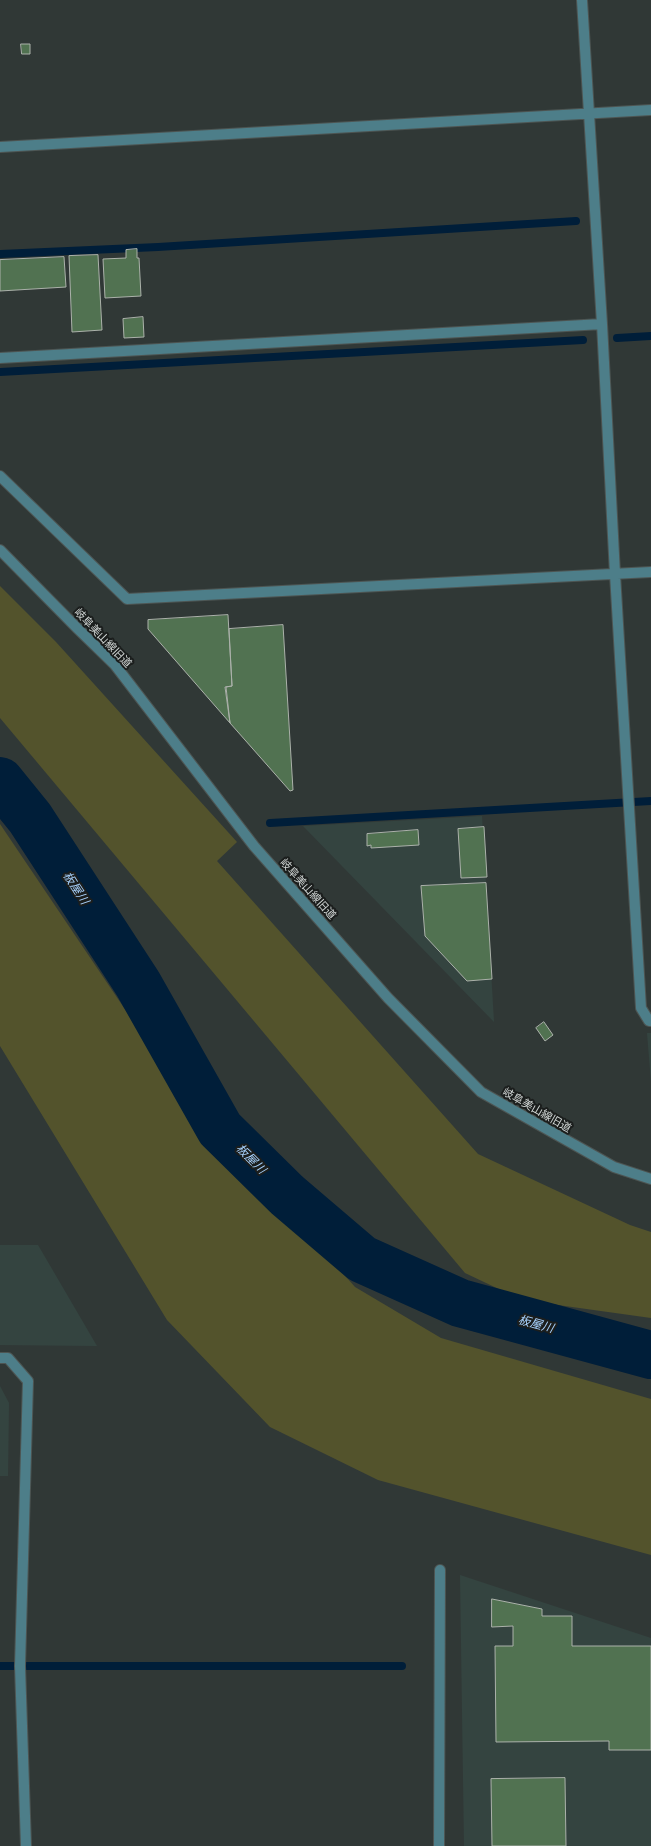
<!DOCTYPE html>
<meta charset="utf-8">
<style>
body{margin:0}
canvas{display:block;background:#303836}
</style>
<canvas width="651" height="1846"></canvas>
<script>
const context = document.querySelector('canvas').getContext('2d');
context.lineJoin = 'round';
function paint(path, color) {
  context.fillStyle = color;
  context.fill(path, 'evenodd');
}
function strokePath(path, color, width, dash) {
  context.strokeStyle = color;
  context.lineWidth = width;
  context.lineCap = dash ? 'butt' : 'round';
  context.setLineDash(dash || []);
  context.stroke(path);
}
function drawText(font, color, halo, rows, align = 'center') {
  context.font = font + ' Ubuntu,"Noto Sans JP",sans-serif';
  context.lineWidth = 4;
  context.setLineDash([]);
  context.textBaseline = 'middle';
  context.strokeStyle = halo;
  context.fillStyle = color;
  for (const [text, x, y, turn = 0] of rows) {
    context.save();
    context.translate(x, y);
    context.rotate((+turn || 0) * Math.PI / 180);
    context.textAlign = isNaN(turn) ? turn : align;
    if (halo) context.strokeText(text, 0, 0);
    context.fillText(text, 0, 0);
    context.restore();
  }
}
paint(new Path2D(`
 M482 816 494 1022 303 826Z
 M647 1033H651V1082Z
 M0 1245H38L97 1346 0 1345Z
 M0 1386 9 1403 8 1476H0Z
 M460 1575 651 1638V1846H464Z`), '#344440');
paint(new Path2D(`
 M0 586 56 642 237 842 217 861 478 1154 630 1225 651 1232V1318L522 1300 465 1273 0 718Z
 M0 824 178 1088 355 1287 441 1338 651 1399V1555L378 1480 270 1427 167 1320 0 1046Z`), '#53532c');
strokePath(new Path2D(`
 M0 254 158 247 576 221
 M617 338 651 336
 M0 372 583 340
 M270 823 651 801
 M0 1666H402`), '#001e39', 8);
strokePath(new Path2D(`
 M0 781 30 818 138 984 220 1129 287 1195 362 1259 460 1303 651 1355`), '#001e39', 48);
const building = new Path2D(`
 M21 44H30V54H22Z
 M137 249V258H139L141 296 105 298 103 259 126 258V250Z
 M98 255 102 330 72 332 69 256Z
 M64 257 66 287 0 291V260Z
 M143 317 144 337 124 338 123 319Z
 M228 615 232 686 225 687 230 723 148 629V620Z
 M283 625 293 790 290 791 230 723 226 687 232 686 229 629Z
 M484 827 487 877 461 878 458 829Z
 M418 830 419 845 371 848V845L367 846V834Z
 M486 883 492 979 467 981 425 936 421 886Z
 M544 1022 553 1035 545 1041 536 1028Z
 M492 1599 542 1609V1616H572V1646H651V1750H609V1741L496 1742 495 1646H513V1626L492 1627Z
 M565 1778 566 1846H492L491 1779Z`);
paint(building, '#517251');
strokePath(building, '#abb1aa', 1);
const minor = new Path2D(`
 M582 0 602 324 615 574 641 1008 649 1021H651
 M0 147 651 110
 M0 358 602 324
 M0 476 127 599 651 572
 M0 550 77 628 115 665 254 846 388 998 481 1092 614 1167 651 1179
 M0 1358H8L28 1381 20 1666 26 1846
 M439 1846 440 1570`);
strokePath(minor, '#4d5553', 12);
strokePath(minor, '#4d7e89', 10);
drawText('11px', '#d2d7d6', '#1b1e1d', [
 ["岐阜美山線旧道",103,638,46],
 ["岐阜美山線旧道",308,889,48],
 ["岐阜美山線旧道",537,1110,30]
]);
drawText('italic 12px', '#a7d1fc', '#1b1e1d', [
 ["板屋川",76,888,57],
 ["板屋川",251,1159,45],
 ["板屋川",536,1324,15]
]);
</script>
